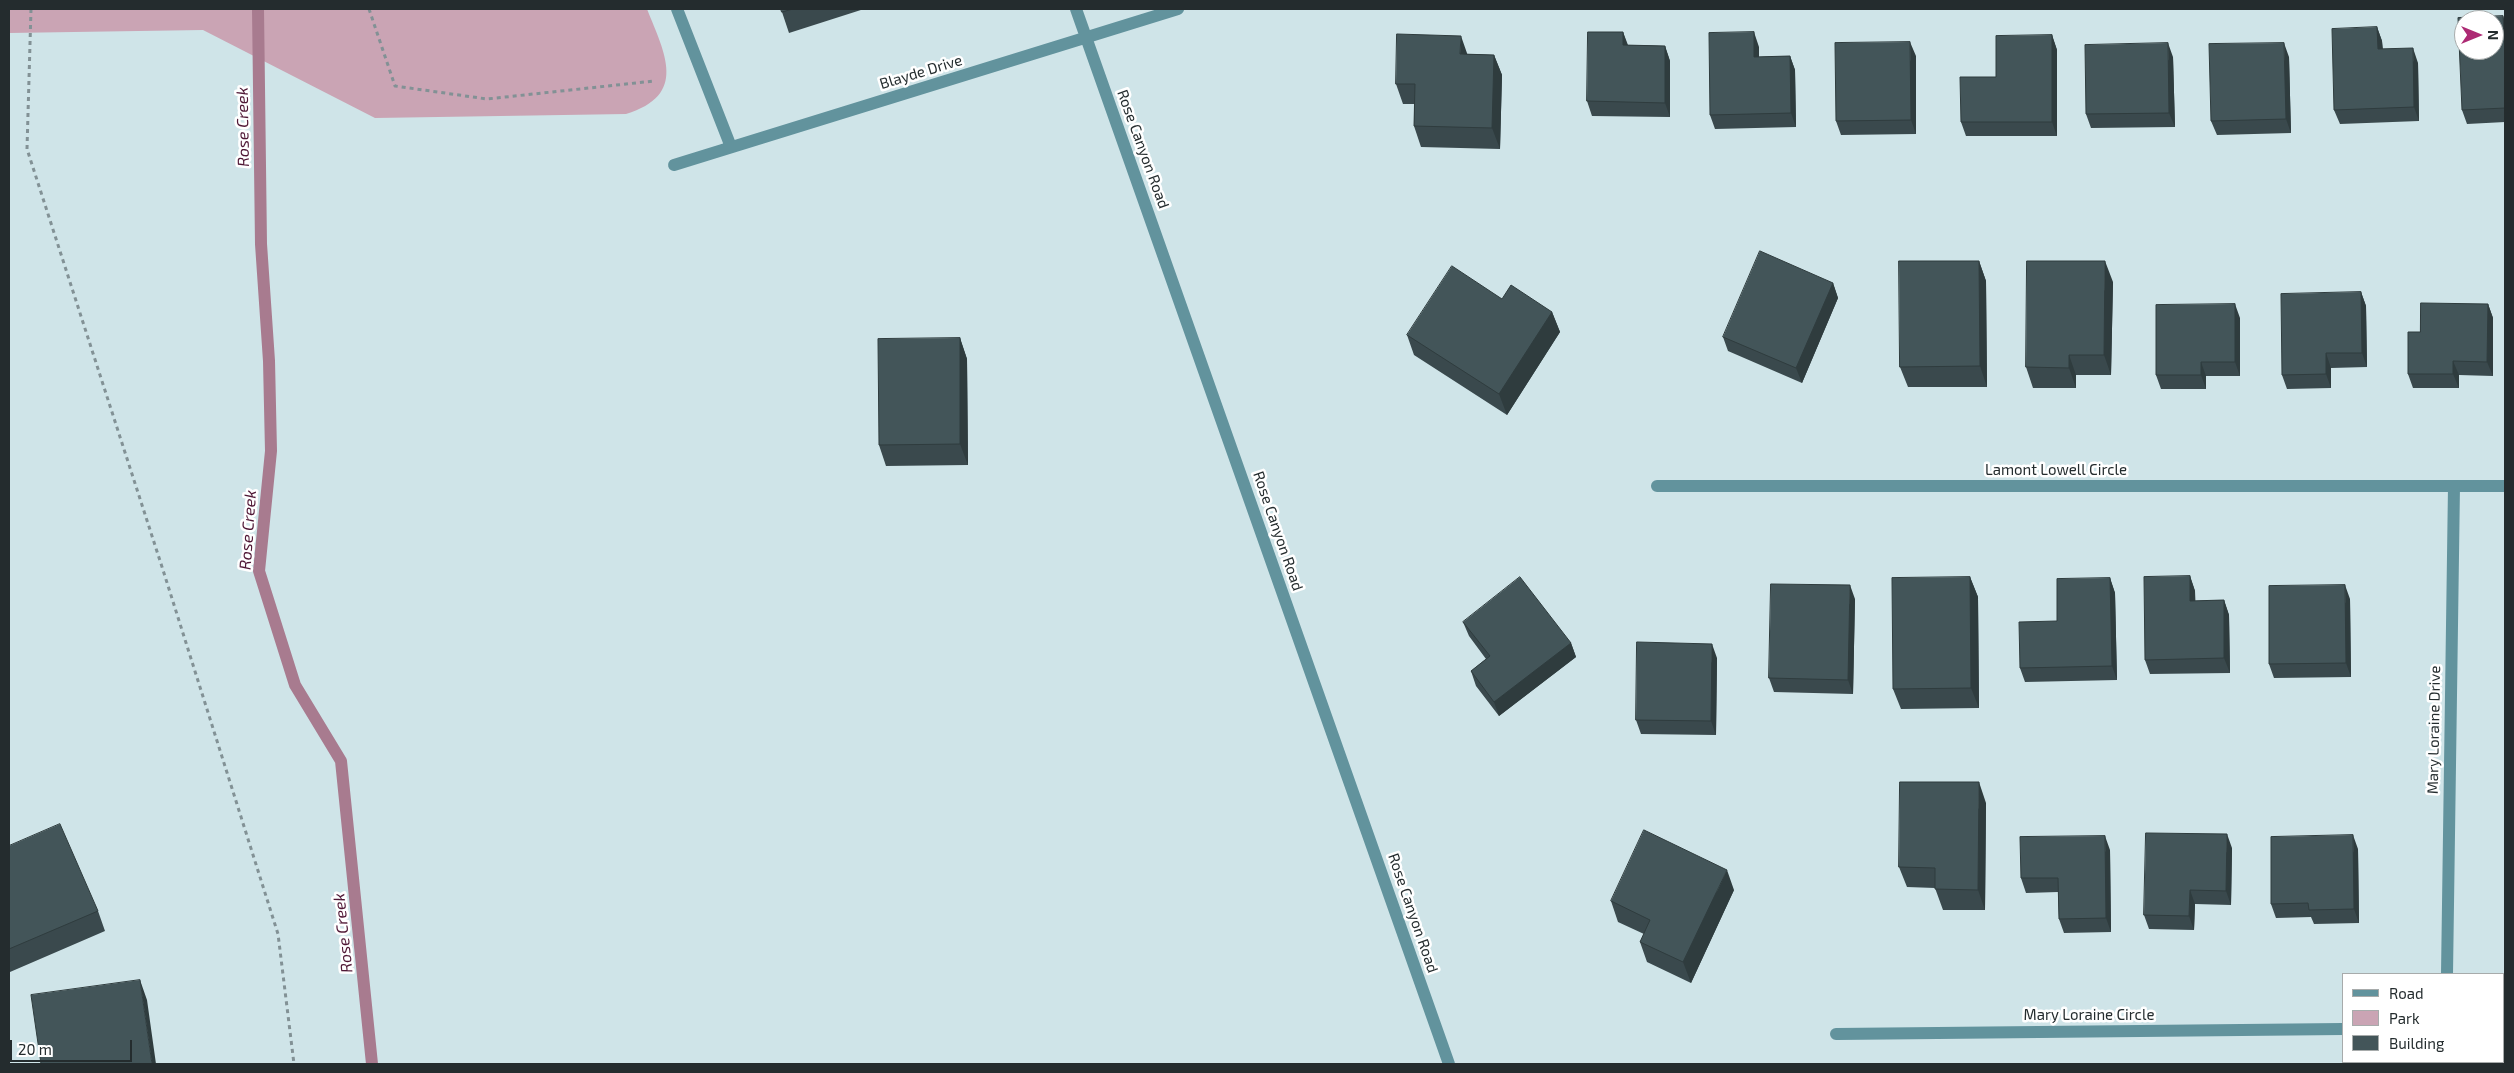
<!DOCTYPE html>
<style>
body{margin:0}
#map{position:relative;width:2514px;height:1073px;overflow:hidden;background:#cfe4e8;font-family:"Exo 2",sans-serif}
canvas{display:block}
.frame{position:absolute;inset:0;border:10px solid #242c2e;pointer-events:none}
.legend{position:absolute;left:2342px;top:973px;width:162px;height:90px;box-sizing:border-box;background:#fff;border:1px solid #a7abab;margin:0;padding:6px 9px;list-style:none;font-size:15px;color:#242c2e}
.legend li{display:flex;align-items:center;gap:10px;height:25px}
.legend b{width:25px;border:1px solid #a7abab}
.north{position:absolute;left:2454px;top:10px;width:50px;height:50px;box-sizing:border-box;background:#fff;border:1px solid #a7abab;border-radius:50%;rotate:90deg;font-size:14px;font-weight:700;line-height:20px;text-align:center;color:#242c2e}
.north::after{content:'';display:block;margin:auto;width:18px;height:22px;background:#ad2a74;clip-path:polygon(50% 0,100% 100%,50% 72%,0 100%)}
.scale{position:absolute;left:10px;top:1040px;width:122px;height:22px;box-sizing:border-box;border:2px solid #242c2e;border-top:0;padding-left:6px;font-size:15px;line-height:18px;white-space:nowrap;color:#242c2e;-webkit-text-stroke:4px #fff;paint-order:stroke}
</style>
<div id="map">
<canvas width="2514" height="1073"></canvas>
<div class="frame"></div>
<ul class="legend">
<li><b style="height:6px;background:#62939d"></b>Road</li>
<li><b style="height:14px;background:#caa4b4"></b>Park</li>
<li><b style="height:14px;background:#435559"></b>Building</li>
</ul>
<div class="north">N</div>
<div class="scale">20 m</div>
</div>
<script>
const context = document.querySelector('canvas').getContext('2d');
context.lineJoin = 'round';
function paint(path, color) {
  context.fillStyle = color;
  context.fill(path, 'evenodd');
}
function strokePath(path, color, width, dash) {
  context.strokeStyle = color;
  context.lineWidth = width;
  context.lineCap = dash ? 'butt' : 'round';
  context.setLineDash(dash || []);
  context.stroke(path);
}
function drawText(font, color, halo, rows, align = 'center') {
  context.font = font + ' "Exo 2",sans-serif';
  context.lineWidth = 5;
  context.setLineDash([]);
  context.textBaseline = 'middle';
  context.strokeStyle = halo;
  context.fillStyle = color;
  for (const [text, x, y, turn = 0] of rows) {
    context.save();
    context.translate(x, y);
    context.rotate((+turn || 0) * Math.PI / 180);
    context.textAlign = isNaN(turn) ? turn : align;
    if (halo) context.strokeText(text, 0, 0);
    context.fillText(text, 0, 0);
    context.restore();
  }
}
paint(new Path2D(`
 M9 9H647C665 54 688 95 626 114L375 118 203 30 9 33Z`), '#caa4b4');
strokePath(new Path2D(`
 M258 9 261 244 269 361 271 451 259 571 295 685 341 761 372 1064`), '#a87b8f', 12);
strokePath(new Path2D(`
 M31 9 27 149 163 570 278 934 294 1064
 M369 9 395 86 487 99 654 81`), '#829195', 3, [4, 4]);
strokePath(new Path2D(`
 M677 9 731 147
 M1076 9 1449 1064
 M674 165 1178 9
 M1657 486H2505
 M2447 974 2454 486
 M1836 1034 2343 1029
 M2448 1062V1064`), '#62939d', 12);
paint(new Path2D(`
 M781 9H864L789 33Z
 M2503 16 2505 22V122L2467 124 2462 110Z
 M2377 27 2382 41 2383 49 2418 63 2419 121 2340 124 2334 110Z
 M1623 32 1628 45 1665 46 1670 61V117L1592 116 1587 101Z
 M2052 35 2057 50V136H1966L1961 122 1996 77Z
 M1759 47V57L1790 56 1795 70 1796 127 1715 129 1710 115Z
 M1467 54 1494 55 1502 75 1500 149 1421 147 1414 126V104H1403L1396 84Z
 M1916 56V134L1841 135 1836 121Z
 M2173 57 2175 127 2091 128 2086 114Z
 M2289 57 2291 133 2217 135 2211 121Z
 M1979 261 1986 281 1987 387H1908L1900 367Z
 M2113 282 2111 375H2076V388H2033L2026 367Z
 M1833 283 1838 298 1802 383 1728 351 1723 337Z
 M2361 292 2366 306 2367 367 2331 368V388L2287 389 2282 375Z
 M1502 299 1552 312 1560 332 1507 415 1414 355 1407 335Z
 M2488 304 2493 318V376L2459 375V388H2413L2408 374 2420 332Z
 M2240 318V376H2206V389H2161L2156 375Z
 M960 338 967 359 968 465 886 466 879 445Z
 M2190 576 2195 591V601L2224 600 2229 615 2230 673 2150 674 2145 660Z
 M1970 577 1978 597 1979 708 1901 709 1893 689Z
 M2110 578 2115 593 2117 680 2025 682 2020 668 2057 621Z
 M1855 599 1853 694 1774 692 1769 678Z
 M2350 599 2351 677 2274 678 2269 664Z
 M1463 622 1571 643 1576 657 1499 716 1476 686 1471 671 1486 659 1469 636Z
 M1717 658 1716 735 1641 734 1636 720Z
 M1986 803 1985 910H1943L1935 888 1907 887 1899 867Z
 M9 846 98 911 105 931 10 972 9 969Z
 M2232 848 2231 905 2195 904 2194 930 2149 929 2144 915Z
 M2358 849 2359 923 2314 924 2311 917 2276 918 2271 904Z
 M2110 850 2111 932 2064 933 2059 919 2058 892 2026 893 2021 878Z
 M1734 890 1691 983 1647 962 1640 942 1644 934 1618 922 1611 901Z`), '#3a494d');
paint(new Path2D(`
 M2503 16 2505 22V37L2504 33Z
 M2377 27 2382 41 2383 64 2378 49Z
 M1623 32 1628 47 1623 45Z
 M1754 32 1759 47V71L1754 57Z
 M2052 35 2057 50V136L2052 122Z
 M1461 36 1468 56 1460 54Z
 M1910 42 1916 56V134L1911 120Z
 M2168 43 2173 57 2175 127 2169 113Z
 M2284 43 2289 57 2291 133 2286 119Z
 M1665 46 1670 61V117L1665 103Z
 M2413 48 2418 63 2419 121 2414 107Z
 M1494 55 1502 75 1500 149 1492 128Z
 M1790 56 1795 70 1796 127 1791 113Z
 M1979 261 1986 281 1987 387 1980 366Z
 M2105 261 2113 282 2111 375 2104 355Z
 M1833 283 1838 298 1802 383 1796 368Z
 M2361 292 2366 306 2367 367 2362 353Z
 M2235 304 2240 318V376L2235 362Z
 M2488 304 2493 318V376L2487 362Z
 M1552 312 1560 332 1507 415 1499 394Z
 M960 338 967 359 968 465 960 444Z
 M2326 353 2331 368V388L2326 374Z
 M2069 355 2076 375V388L2069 368Z
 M2453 361 2459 375V388L2453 374Z
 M2201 362 2206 376V389L2201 375Z
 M2190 576 2195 591 2196 615 2190 601Z
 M1970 577 1978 597 1979 708 1971 688Z
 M2110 578 2115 593 2117 680 2112 666Z
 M1850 585 1855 599 1853 694 1848 680Z
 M2345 585 2350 599 2351 677 2346 663Z
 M2224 600 2229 615 2230 673 2224 658Z
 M1571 643 1576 657 1499 716 1494 702Z
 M1712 644 1717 658 1716 735 1711 721Z
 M1979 782 1986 803 1985 910 1978 890Z
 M2227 834 2232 848 2231 905 2226 891Z
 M2353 835 2358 849 2359 923 2354 909Z
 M2105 836 2110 850 2111 932 2106 918Z
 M1727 870 1734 890 1691 983 1683 962Z
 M2190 890 2195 904 2194 930 2189 916Z
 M140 980 147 1000 156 1064H152Z`), '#2f3c3e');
const building = new Path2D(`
 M781 9H793L782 12Z
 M2503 16 2504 33H2505V108L2462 110 2458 18ZM2464 20H2494V50H2464Z
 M2377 27 2378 49 2413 48 2414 107 2334 110 2332 29Z
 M1588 32H1623V45L1665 46V103L1587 101Z
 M1754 32V57L1790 56 1791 113 1710 115 1709 33Z
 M1397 34 1461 36 1460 54 1494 55 1492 128 1414 126 1415 84H1396Z
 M2052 35V122H1961L1960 77H1996V36Z
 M1910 42 1911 120 1836 121 1835 43Z
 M2168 43 2169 113 2086 114 2085 45Z
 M2284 43 2286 119 2211 121 2209 44Z
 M1760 251 1833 283 1796 368 1723 337Z
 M1899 261H1979L1980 366 1900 367Z
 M2027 261H2105L2104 355H2069V368L2026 367Z
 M1452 266 1502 299 1511 285 1552 312 1499 394 1407 335Z
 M2361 292 2362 353H2326V374L2282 375 2281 294Z
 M2421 303 2488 304 2487 362 2453 361V374H2408V332H2420Z
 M2235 304V362H2201V375H2156V305Z
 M960 338V444L879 445 878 339Z
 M2190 576V601L2224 600V658L2145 660 2144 577Z
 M1520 577 1571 643 1494 702 1471 671 1490 656 1463 622Z
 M1970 577 1971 688 1893 689 1892 578Z
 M2110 578 2112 666 2020 668 2019 622 2057 621V579Z
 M1771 584 1850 585 1848 680 1769 678Z
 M2345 585 2346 663 2269 664V586Z
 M1637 642 1712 644 1711 721 1636 720Z
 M1900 782H1979L1978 890 1935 889V868L1899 867Z
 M60 824 98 911 9 949V846Z
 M1644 830 1727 870 1683 962 1640 942 1650 920 1611 901Z
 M2146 833 2227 834 2226 891 2190 890 2189 916 2144 915Z
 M2353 835 2354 909 2309 910 2308 903 2271 904V837Z
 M2105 836 2106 918 2059 919 2058 878H2021L2020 837Z
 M140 980 152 1064H41L31 995Z`);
paint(building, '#435559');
strokePath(building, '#2f3c3e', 1);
drawText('15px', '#242c2e', '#fff', [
 ["Blayde Drive",921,72,-17],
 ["Rose Canyon Road",1143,149,70],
 ["Lamont Lowell Circle",2056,470],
 ["Rose Canyon Road",1278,531,71],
 ["Mary Loraine Drive",2434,730,-89],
 ["Rose Canyon Road",1413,913,71],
 ["Mary Loraine Circle",2089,1015]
]);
drawText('italic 16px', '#4f1735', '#fff', [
 ["Rose Creek",243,127,-91],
 ["Rose Creek",248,530,-86],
 ["Rose Creek",343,933,-96]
]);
</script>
